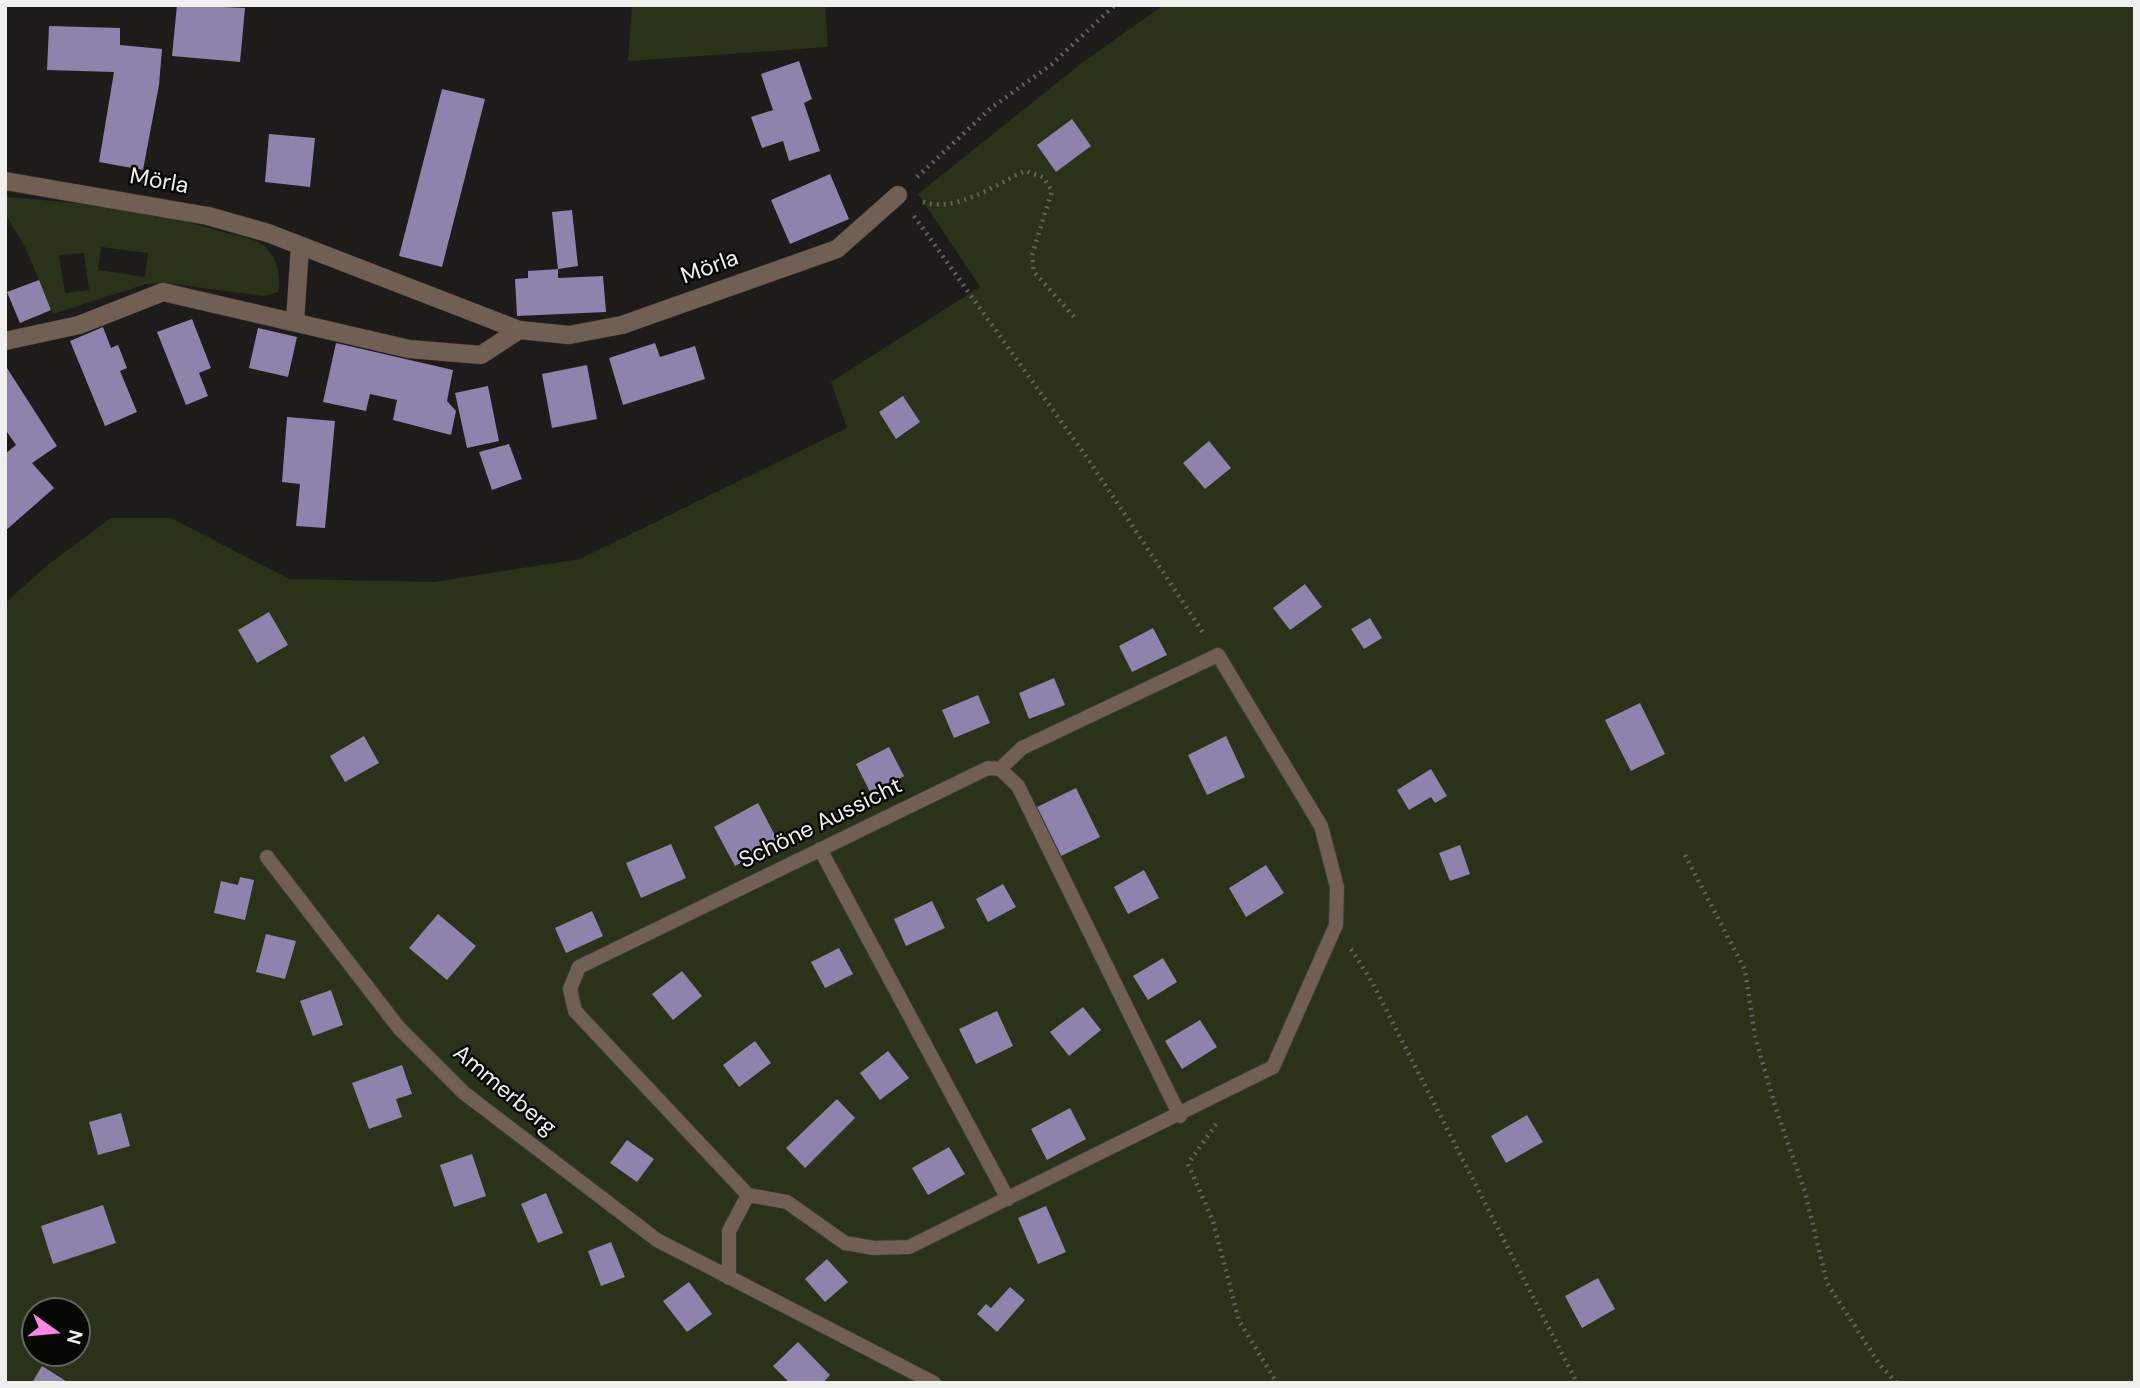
<!DOCTYPE html>
<meta charset="utf-8">
<style>
body{margin:0}
#map{position:relative;width:2140px;height:1388px;overflow:hidden;background:#1e1c1a;font-family:"DM Sans",sans-serif}
canvas{display:block}
.frame{position:absolute;inset:0;border:7px solid #f0f0ee;pointer-events:none}
.north{position:absolute;left:21px;top:1297px;width:70px;height:70px;box-sizing:border-box;background:#070706;border:2px solid #646463;border-radius:50%;rotate:105deg;font-size:19px;font-weight:700;line-height:28px;text-align:center;color:#f0f0ee}
.north::after{content:'';display:block;margin:auto;width:24px;height:32px;background:#fa87e7;clip-path:polygon(50% 0,100% 100%,50% 72%,0 100%)}
</style>
<div id="map">
<canvas width="2140" height="1388"></canvas>
<div class="frame"></div>
<div class="north">N</div>
</div>
<script>
const context = document.querySelector('canvas').getContext('2d');
context.lineJoin = 'round';
function paint(path, color) {
  context.fillStyle = color;
  context.fill(path, 'evenodd');
}
function strokePath(path, color, width, dash) {
  context.strokeStyle = color;
  context.lineWidth = width;
  context.lineCap = dash ? 'butt' : 'round';
  context.setLineDash(dash || []);
  context.stroke(path);
}
function drawText(font, color, halo, rows, align = 'center') {
  context.font = font + ' "DM Sans",sans-serif';
  context.lineWidth = 5;
  context.setLineDash([]);
  context.textBaseline = 'middle';
  context.strokeStyle = halo;
  context.fillStyle = color;
  for (const [text, x, y, turn = 0] of rows) {
    context.save();
    context.translate(x, y);
    context.rotate((+turn || 0) * Math.PI / 180);
    context.textAlign = isNaN(turn) ? turn : align;
    if (halo) context.strokeText(text, 0, 0);
    context.fillText(text, 0, 0);
    context.restore();
  }
}
paint(new Path2D(`
 M632 5H825L828 47 628 61Z
 M1164 5H2135V1383H5V603L49 564 111 518H171L289 579 434 582 580 559 847 428 831 382 980 287 918 194 1083 62ZM35 1311H77V1353H35Z
 M5 197C76 202 148 210 216 230 229 234 246 236 258 242 276 251 282 275 278 292L264 296 166 283 146 284 53 314 25 247 5 213ZM101 247 148 253 145 277 98 270ZM84 253 89 290 65 293 59 255Z`), '#2a321a');
paint(new Path2D(`
 M177 5 245 8 240 62 172 56Z
 M49 26 120 28V45L162 49 159 85 143 170 99 162 114 72 47 70Z
 M799 61 812 99 804 103 820 151 789 161 783 141 762 148 751 117 773 110 761 74Z
 M442 89 485 99 442 267 399 256Z
 M1072 119 1091 146 1056 172 1037 145Z
 M269 134 315 138 310 187 265 182Z
 M830 174 849 219 790 244 771 200Z
 M572 210 578 266 558 269 552 212Z
 M558 269V278L603 276 606 312 517 316 515 279 528 278V271Z
 M39 280 51 310 20 323 7 292Z
 M192 319 211 368 199 373 208 396 186 405 157 332Z
 M103 327 111 348 118 345 127 368 120 371 137 412 105 426 70 341Z
 M258 328 297 337 288 377 249 368Z
 M336 343 453 370 447 401 456 411 451 435 393 420 397 400 370 394 366 411 323 402Z
 M655 343 660 357 695 346 705 379 623 405 609 358Z
 M5 365 57 446 32 463 54 488 5 531V454L16 445 5 429Z
 M587 365 597 419 552 428 542 374Z
 M488 386 499 441 467 448 455 393Z
 M903 396 920 422 896 439 879 412Z
 M287 417 335 421 325 528 296 526 300 484 282 482Z
 M1209 441 1231 468 1205 489 1183 463Z
 M509 444 522 479 492 490 479 452Z
 M1305 584 1322 607 1290 630 1273 608Z
 M269 612 288 645 257 663 238 630Z
 M1370 618 1382 638 1364 649 1351 629Z
 M1153 628 1167 655 1132 672 1119 646Z
 M1054 678 1065 705 1029 719 1019 693Z
 M978 695 990 723 954 738 942 710Z
 M1640 703 1665 754 1631 771 1605 720Z
 M364 736 379 763 345 782 330 756Z
 M1226 736 1245 777 1207 795 1188 755Z
 M889 747 904 776 871 794 856 764Z
 M1431 769 1447 796 1435 803 1431 797 1409 810 1397 790Z
 M1076 788 1100 837 1061 856 1037 807Z
 M758 803 779 843 735 866 714 827Z
 M671 844 686 878 641 898 626 863Z
 M1460 845 1470 874 1450 881 1439 853Z
 M1266 865 1284 893 1246 917 1229 888Z
 M1144 870 1159 898 1128 914 1114 887Z
 M240 877 254 880 245 920 214 913 221 881 238 885Z
 M1003 884 1016 907 988 922 976 899Z
 M932 901 945 928 906 946 894 919Z
 M592 911 603 936 566 953 555 928Z
 M438 914 476 946 447 980 409 948Z
 M266 934 296 941 285 979 256 972Z
 M839 948 853 974 825 988 811 962Z
 M1163 958 1177 982 1148 1000 1133 976Z
 M682 971 702 996 673 1020 652 994Z
 M331 990 343 1025 313 1036 300 1001Z
 M1083 1007 1101 1030 1069 1056 1050 1032Z
 M997 1011 1013 1046 976 1064 959 1029Z
 M1200 1020 1217 1047 1182 1069 1165 1041Z
 M755 1041 771 1063 739 1087 723 1065Z
 M888 1051 909 1078 880 1100 860 1073Z
 M402 1065 412 1094 396 1099 402 1117 369 1129 352 1083Z
 M837 1099 855 1118 805 1168 786 1148Z
 M1070 1108 1086 1139 1047 1160 1031 1129Z
 M121 1113 130 1146 98 1155 89 1122Z
 M1527 1115 1543 1142 1506 1163 1491 1136Z
 M627 1140 654 1159 637 1182 610 1163Z
 M949 1147 965 1174 928 1195 912 1168Z
 M472 1154 486 1196 454 1207 440 1165Z
 M546 1193 563 1233 538 1243 521 1204Z
 M103 1205 116 1243 53 1264 41 1226Z
 M1046 1206 1066 1252 1038 1264 1018 1218Z
 M611 1242 625 1277 601 1286 588 1251Z
 M827 1259 848 1282 825 1302 805 1279Z
 M1598 1278 1615 1309 1582 1328 1565 1296Z
 M689 1282 712 1314 687 1332 663 1301Z
 M1010 1287 1025 1300 997 1332 977 1314 986 1304 991 1308Z
 M798 1342 830 1375 823 1383H790L773 1366Z
 M42 1366 69 1383H32Z`), '#8f82ac');
const lane = new Path2D(`
 M820 849 1008 1199
 M267 857 399 1028 464 1093 657 1240 934 1383
 M748 1195 575 1011 570 989 579 967 988 768 1000 769 1018 786 1180 1116
 M729 1278V1231L748 1195 787 1202 845 1243 874 1248 909 1247 1273 1067 1336 925 1337 887 1321 826 1218 655 1022 748 1000 769`);
const street = new Path2D(`
 M5 181 208 216 268 233 519 330 569 335 622 325 837 249 898 195
 M295 322 300 246
 M5 341 79 325 163 292 409 349 481 355 519 330`);
strokePath(lane, '#3b3a38', 16);
strokePath(street, '#3b3a38', 19);
strokePath(new Path2D(`
 M917 177 991 108 1052 64 1115 5
 M923 202C957 213 994 185 1025 171L1043 177 1052 191 1032 255 1034 272 1075 318
 M914 216 1090 462 1204 634
 M1685 855 1745 970 1755 1036 1775 1106 1805 1192 1827 1283 1880 1365 1897 1383
 M1351 949 1372 982 1577 1383
 M1216 1124 1188 1164 1213 1221 1239 1321 1277 1383`), '#636260', 4.5, [2, 5]);
strokePath(lane, '#715f54', 14);
strokePath(street, '#715f54', 18);
drawText('23px', '#f0f0ee', '#070706', [
 ["Mörla",159,182,10],
 ["Mörla",710,268,-20],
 ["Schöne Aussicht",821,824,-26],
 ["Ammerberg",504,1091,40]
]);
</script>
